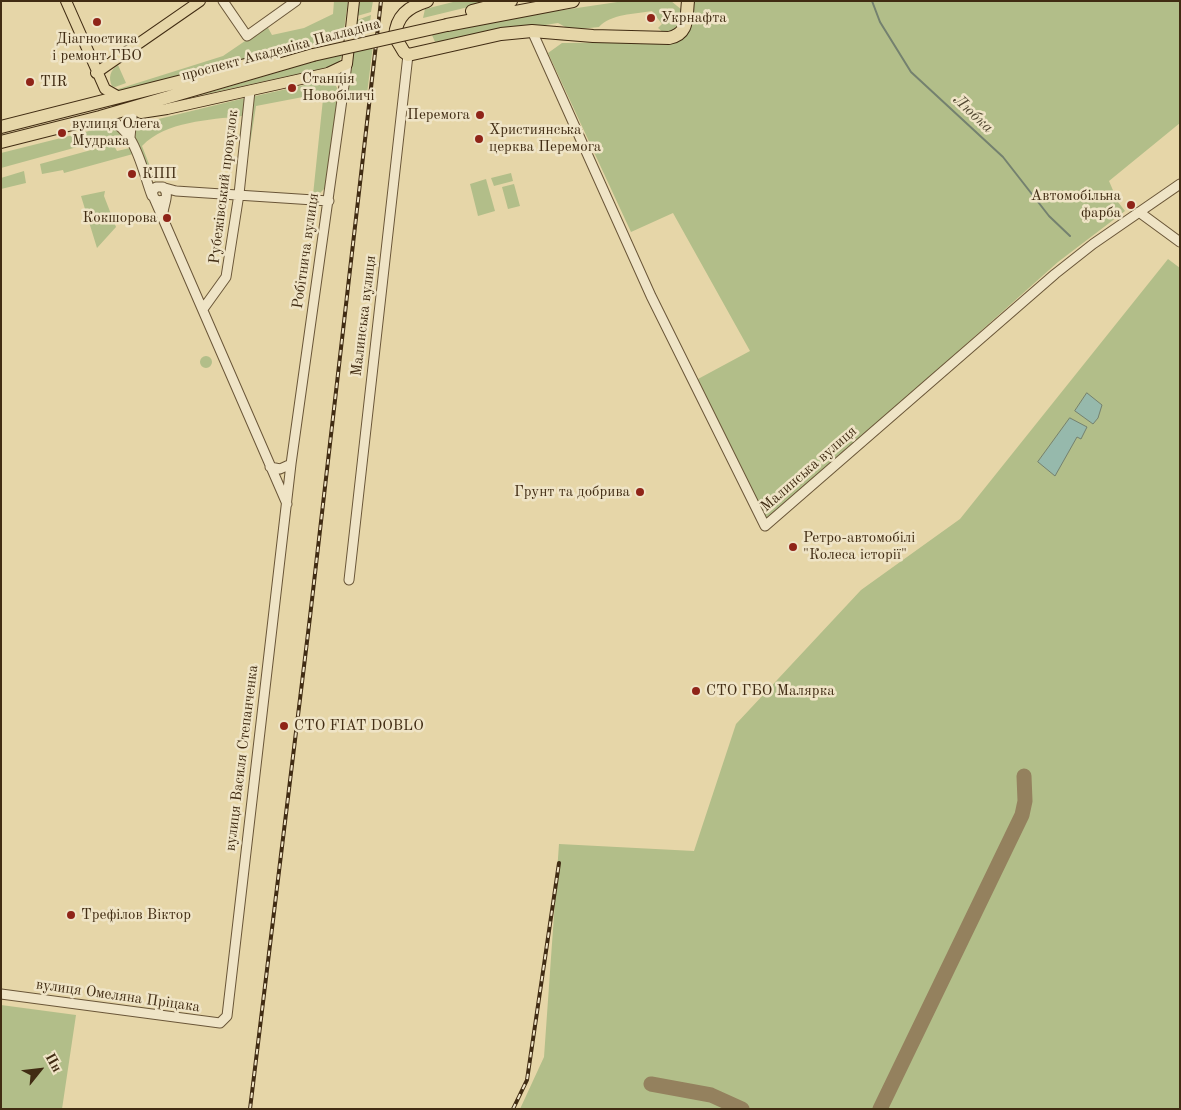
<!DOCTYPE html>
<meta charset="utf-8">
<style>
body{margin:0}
#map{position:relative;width:1181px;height:1110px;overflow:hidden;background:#e6d6a8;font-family:"Old Standard TT",serif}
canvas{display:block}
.frame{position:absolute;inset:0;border:2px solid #412c13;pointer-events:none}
.north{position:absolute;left:15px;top:1045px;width:50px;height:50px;-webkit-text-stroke:4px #efe4c6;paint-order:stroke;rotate:61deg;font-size:14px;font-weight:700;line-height:20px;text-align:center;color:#412c13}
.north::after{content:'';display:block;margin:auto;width:18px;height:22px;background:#412c13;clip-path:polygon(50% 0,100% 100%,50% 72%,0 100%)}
</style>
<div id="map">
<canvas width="1181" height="1110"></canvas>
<div class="frame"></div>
<div class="north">Пн</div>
</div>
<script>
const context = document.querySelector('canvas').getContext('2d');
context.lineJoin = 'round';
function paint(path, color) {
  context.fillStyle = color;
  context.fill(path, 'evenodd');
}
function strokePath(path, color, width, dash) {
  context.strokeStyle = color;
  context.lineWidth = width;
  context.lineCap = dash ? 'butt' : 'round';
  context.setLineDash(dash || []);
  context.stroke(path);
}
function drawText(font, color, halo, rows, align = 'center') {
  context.font = font + ' "Old Standard TT",serif';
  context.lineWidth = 5;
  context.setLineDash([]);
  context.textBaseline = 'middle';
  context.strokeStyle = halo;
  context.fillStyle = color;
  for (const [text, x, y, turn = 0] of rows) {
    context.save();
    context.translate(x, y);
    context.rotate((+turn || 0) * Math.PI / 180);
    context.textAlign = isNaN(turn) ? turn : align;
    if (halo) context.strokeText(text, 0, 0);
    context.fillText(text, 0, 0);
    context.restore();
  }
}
paint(new Path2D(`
 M334 1H348L343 37 120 92 115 90 223 56 267 26 272 35 304 28 333 14Z
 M359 1H373L371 12 357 16Z
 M457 1H493L423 18 425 9Z
 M624 1H671L682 10V29L664 33 658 28 662 24 652 11C635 14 610 14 599 27L571 30 558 23 435 42 432 35 483 22Z
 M692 1H1180V123L1109 181 1118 202 1125 211 1058 262 768 521 762 517 698 379 750 351 673 213 631 232 548 53 562 43 668 42Z
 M371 15 369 30 356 33 357 20Z
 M373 45 367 94 348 92 354 50Z
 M343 53 339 62 334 66 197 96Z
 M118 65 126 83 115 87 112 86C108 78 110 70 118 65Z
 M327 80 334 82 338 90 327 186 320 193 313 195 323 99 303 97 256 106 243 189 251 97Z
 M245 98 243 139H239L242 116C209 120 166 121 142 146L156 182C143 170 127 141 138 124Z
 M109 126H115L121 130V135L1 168V153Z
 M113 144 117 151 130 148 133 154 64 173 63 170 42 174 40 164Z
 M24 171 26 183 1 189V178Z
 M511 173 513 181 494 186 491 178Z
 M486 179 495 211 478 216 470 184Z
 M514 184 520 206 508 209 502 187Z
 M105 191 104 196 116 227 97 248 81 196Z
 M1168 259 1180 268V1109H520L544 1057 559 844 694 851 736 724 861 590 960 519Z
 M200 362a6 6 0 1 1 12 0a6 6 0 1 1-12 0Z
 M1 1005 76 1015 62 1109H1Z`), '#b2be89');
const water = new Path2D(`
 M1087 393 1102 405 1098 418 1093 424 1075 411Z
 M1070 418 1087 427 1081 439 1077 437 1055 476 1038 462Z`);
paint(water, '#96b9ac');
strokePath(water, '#74816f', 1);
strokePath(new Path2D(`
 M872 1 880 22 911 72 1003 157 1049 216 1070 236`), '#74816f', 2);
strokePath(new Path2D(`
 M651 1084 711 1095 742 1109
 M880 1109 1022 815 1025 801 1024 776`), '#94815e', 15);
const minor = new Path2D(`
 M223 1 247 36 296 1
 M532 31 651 296 765 526 1055 274 1093 244 1180 184
 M100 117C135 123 141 167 152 196
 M130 137 133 107
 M165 188 176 191 329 201
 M154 198 287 504
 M1139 212 1180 242
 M163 216C162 206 171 195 163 187H156L152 192 154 198 158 201 165 200
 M203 309 226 277 239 194 250 91
 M270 467 280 469 291 464
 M349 580 408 55
 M1 994 220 1023 227 1016 291 464 347 64`);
const major = new Path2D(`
 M66 1 105 89 119 97
 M96 73 200 1
 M133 107 141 113 167 109 328 73 347 64 354 1`);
const highway = new Path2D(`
 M427 1C408 7 396 16 395 37L404 52 408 55 501 34 532 31 593 36 669 38C689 34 686 18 688 1
 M472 11 511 1
 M447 25 573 1
 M1 127 273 58
 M1 142 100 117 313 55`);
strokePath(minor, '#6a5638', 11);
strokePath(major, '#412c13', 12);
strokePath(highway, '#412c13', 14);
strokePath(minor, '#efe4c6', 9);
strokePath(major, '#e6d6a8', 10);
strokePath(highway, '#e6d6a8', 12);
const rail = new Path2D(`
 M250 1109 310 617 381 1
 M513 1109 527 1080 559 863`);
strokePath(rail, '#412c13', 4);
strokePath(rail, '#efe4c6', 2, [5.5]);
const highwayBridge = new Path2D(`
 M313 55 447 25`);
strokePath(highwayBridge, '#412c13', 14, []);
strokePath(highwayBridge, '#e6d6a8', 12);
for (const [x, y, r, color] of [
 [651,18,5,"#8f2418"],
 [97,22,5,"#8f2418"],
 [30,82,5,"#8f2418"],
 [292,88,5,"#8f2418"],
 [480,115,5,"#8f2418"],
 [62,133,5,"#8f2418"],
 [479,139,5,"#8f2418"],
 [132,174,5,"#8f2418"],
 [1131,205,5,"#8f2418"],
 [167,218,5,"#8f2418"],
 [640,492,5,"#8f2418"],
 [793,547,5,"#8f2418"],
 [696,691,5,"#8f2418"],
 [284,726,5,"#8f2418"],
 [71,915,5,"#8f2418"]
]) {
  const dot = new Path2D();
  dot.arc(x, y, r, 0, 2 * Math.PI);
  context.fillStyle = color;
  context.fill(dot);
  strokePath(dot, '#efe4c6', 2);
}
drawText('15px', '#412c13', '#efe4c6', [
 ["Укрнафта",661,18],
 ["Діагностика",97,39,"center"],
 ["і ремонт ГБО",97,56,"center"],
 ["Станція",302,79],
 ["Новобіличі",302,96],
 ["TIR",40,82],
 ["Перемога",470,115,"right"],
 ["вулиця Олега",72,124],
 ["Мудрака",72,141],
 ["Християнська",489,130],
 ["церква Перемога",489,147],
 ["КПП",142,174],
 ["Автомобільна",1121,196,"right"],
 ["фарба",1121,213,"right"],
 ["Кокшорова",157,218,"right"],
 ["Грунт та добрива",630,492,"right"],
 ["Ретро-автомобілі",803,538],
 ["\"Колеса історії\"",803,555],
 ["СТО ГБО Малярка",706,691],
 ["СТО FIAT DOBLO",294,726],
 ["Трефілов Віктор",81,915]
], 'left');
drawText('15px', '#412c13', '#efe4c6', [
 ["проспект Академіка Палладіна",281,50,-15],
 ["Рубежівський провулок",224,187,-83],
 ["Робітнича вулиця",306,251,-82],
 ["Малинська вулиця",364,316,-83],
 ["Малинська вулиця",809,469,-41],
 ["вулиця Василя Степанченка",242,758,-83],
 ["вулиця Омеляна Пріцака",118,996,8]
]);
drawText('italic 16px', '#524832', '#efe4c6', [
 ["Любка",973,114,43]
]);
</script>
